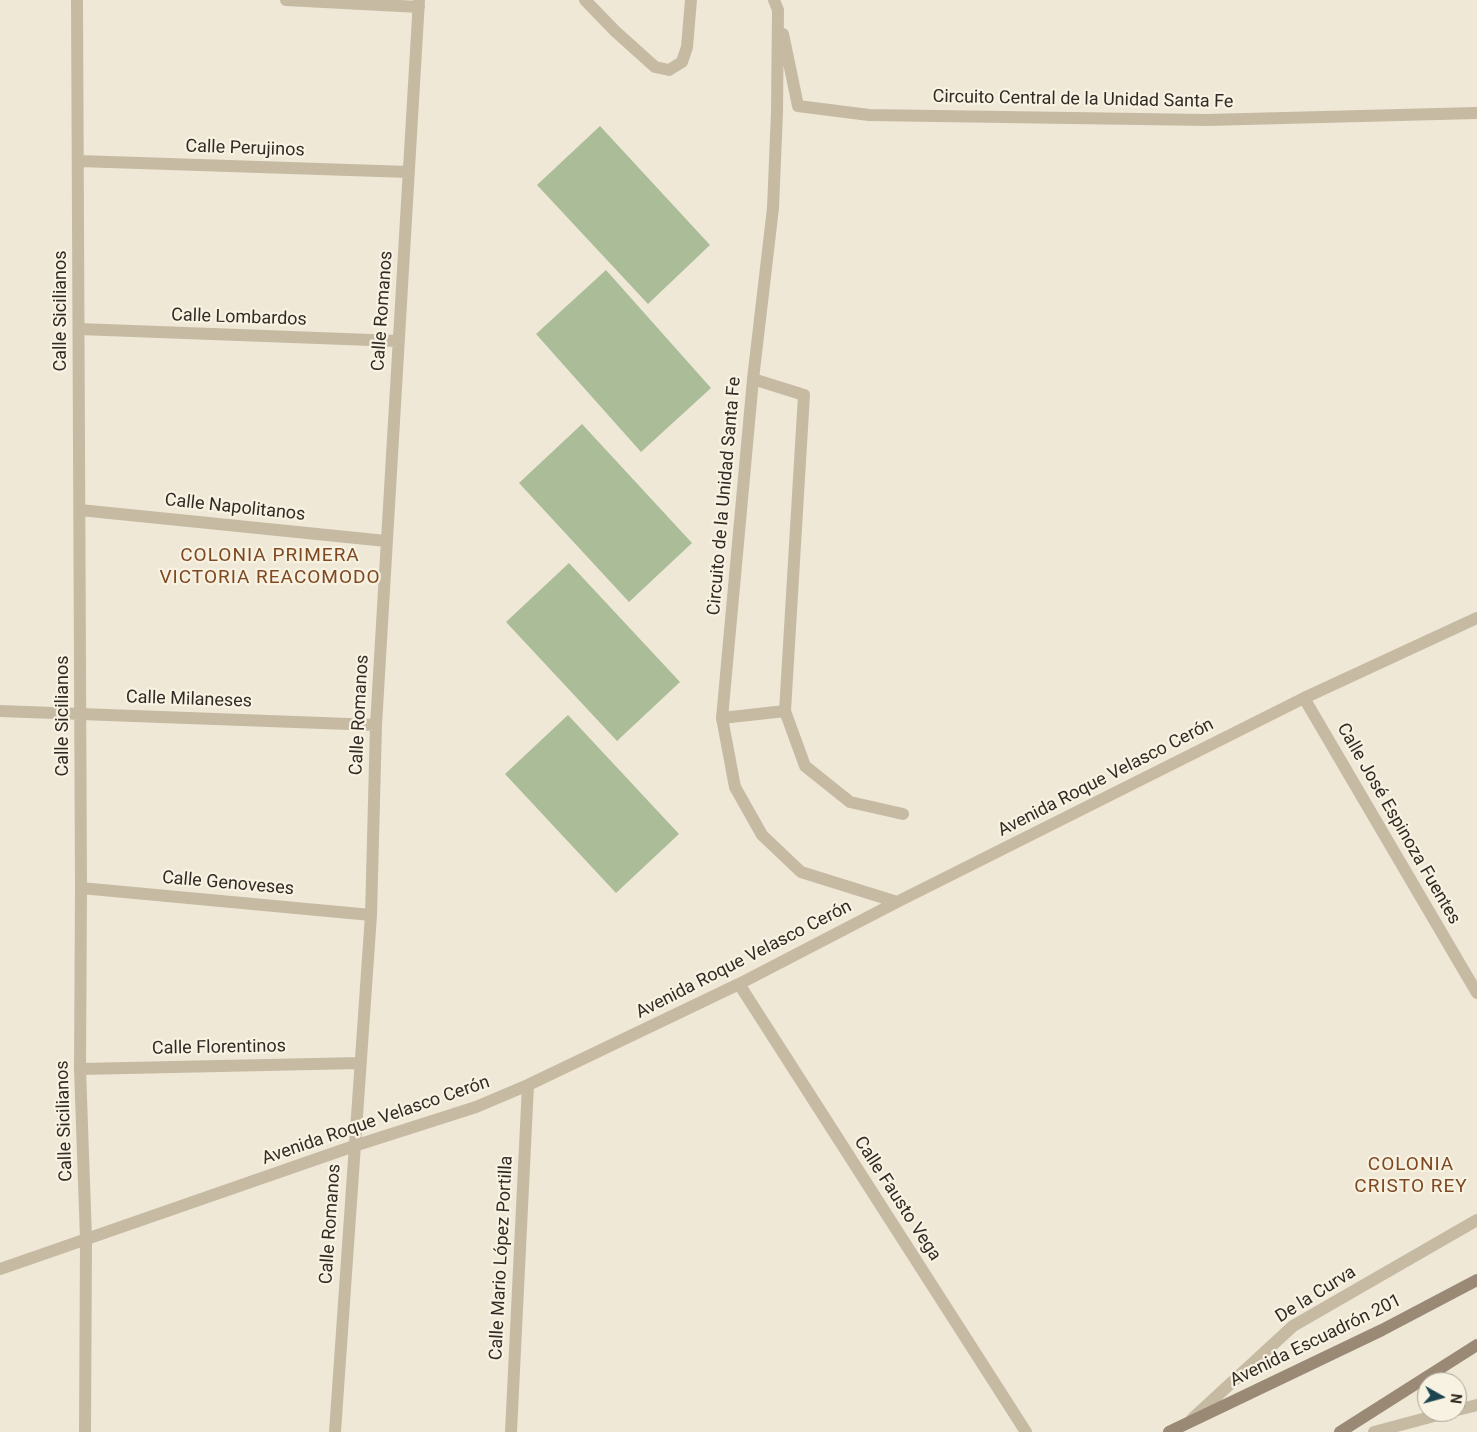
<!DOCTYPE html>
<meta charset="utf-8">
<style>
body{margin:0}
#map{position:relative;width:1477px;height:1432px;overflow:hidden;background:#efe8d7;font-family:Roboto,sans-serif}
canvas{display:block}
.north{position:absolute;left:1417px;top:1372px;width:50px;height:50px;box-sizing:border-box;background:#f8f2e2;border:1px solid #a9a296;border-radius:50%;rotate:97deg;font-size:14px;font-weight:700;line-height:20px;text-align:center;color:#322b25}
.north::after{content:'';display:block;margin:auto;width:18px;height:22px;background:#1d4451;clip-path:polygon(50% 0,100% 100%,50% 72%,0 100%)}
</style>
<div id="map">
<canvas width="1477" height="1432"></canvas>
<div class="north">N</div>
</div>
<script>
const context = document.querySelector('canvas').getContext('2d');
context.lineJoin = 'round';
function paint(path, color) {
  context.fillStyle = color;
  context.fill(path, 'evenodd');
}
function strokePath(path, color, width, dash) {
  context.strokeStyle = color;
  context.lineWidth = width;
  context.lineCap = dash ? 'butt' : 'round';
  context.setLineDash(dash || []);
  context.stroke(path);
}
function drawText(font, color, halo, rows, align = 'center') {
  context.font = font + ' Roboto,sans-serif';
  context.lineWidth = 4.5;
  context.setLineDash([]);
  context.textBaseline = 'middle';
  context.strokeStyle = halo;
  context.fillStyle = color;
  for (const [text, x, y, turn = 0] of rows) {
    context.save();
    context.translate(x, y);
    context.rotate((+turn || 0) * Math.PI / 180);
    context.textAlign = isNaN(turn) ? turn : align;
    if (halo) context.strokeText(text, 0, 0);
    context.fillText(text, 0, 0);
    context.restore();
  }
}
paint(new Path2D(`
 M600 126 710 245 648 304 537 185Z
 M606 270 711 388 641 452 536 334Z
 M582 424 692 543 629 602 519 483Z
 M569 563 680 682 617 741 506 622Z
 M568 715 679 834 616 893 505 774Z`), '#aabd98');
strokePath(new Path2D(`
 M585 0 615 31 655 67 669 70 682 62 687 47 691 0
 M753 379 804 395 785 711 805 766 850 802 903 814
 M722 718 785 711`), '#c6baa3', 12);
strokePath(new Path2D(`
 M77 0 81 888 80 1069 86 1239 85 1432
 M286 0 419 7
 M774 0 778 10 777 112 773 208 753 379 722 718 735 787 762 835 801 872 897 902
 M783 34 798 106 869 115 1207 120 1477 113
 M79 161 409 172
 M79 329 398 341
 M80 510 386 541
 M1304 698 1477 993
 M0 711 376 725
 M81 888 371 915
 M739 984 1026 1432
 M80 1069 360 1063
 M0 1269 354 1146 476 1107 528 1085 739 984 897 902 1304 698 1477 618
 M335 1432 371 915 376 725 419 0
 M511 1432 528 1085`), '#c6baa3', 12);
strokePath(new Path2D(`
 M1457 1410 1477 1405
 M1192 1419 1293 1326 1477 1220
 M1374 1432 1449 1412`), '#c6baa3', 12);
strokePath(new Path2D(`
 M1169 1432 1382 1330 1477 1280
 M1340 1432 1477 1345`), '#9a8975', 12);
drawText('18px', '#322b25', '#f8f2e2', [
 ["Circuito Central de la Unidad Santa Fe",1083,100,1],
 ["Calle Perujinos",245,149,2],
 ["Calle Sicilianos",61,311,-90],
 ["Calle Romanos",383,311,-86],
 ["Calle Lombardos",239,318,2],
 ["Circuito de la Unidad Santa Fe",725,496,-85],
 ["Calle Napolitanos",235,508,6],
 ["Calle Milaneses",189,700,2],
 ["Calle Romanos",360,715,-87],
 ["Calle Sicilianos",63,716,-90],
 ["Avenida Roque Velasco Cerón",1106,778,-27],
 ["Calle José Espinoza Fuentes",1398,824,60],
 ["Calle Genoveses",228,884,5],
 ["Avenida Roque Velasco Cerón",744,960,-27],
 ["Calle Florentinos",219,1048,-1],
 ["Calle Sicilianos",65,1121,-92],
 ["Avenida Roque Velasco Cerón",376,1121,-19],
 ["Calle Fausto Vega",897,1199,57],
 ["Calle Romanos",331,1224,-86],
 ["Calle Mario López Portilla",502,1258,-87],
 ["De la Curva",1316,1295,-32],
 ["Avenida Escuadrón 201",1316,1341,-26]
]);
context.letterSpacing = '1px';
drawText('19px', '#7e4821', '#f8f2e2', [
 ["COLONIA PRIMERA",270,556],
 ["VICTORIA REACOMODO",270,578],
 ["COLONIA",1411,1165],
 ["CRISTO REY",1411,1187]
]);
context.letterSpacing = '0px';
</script>
